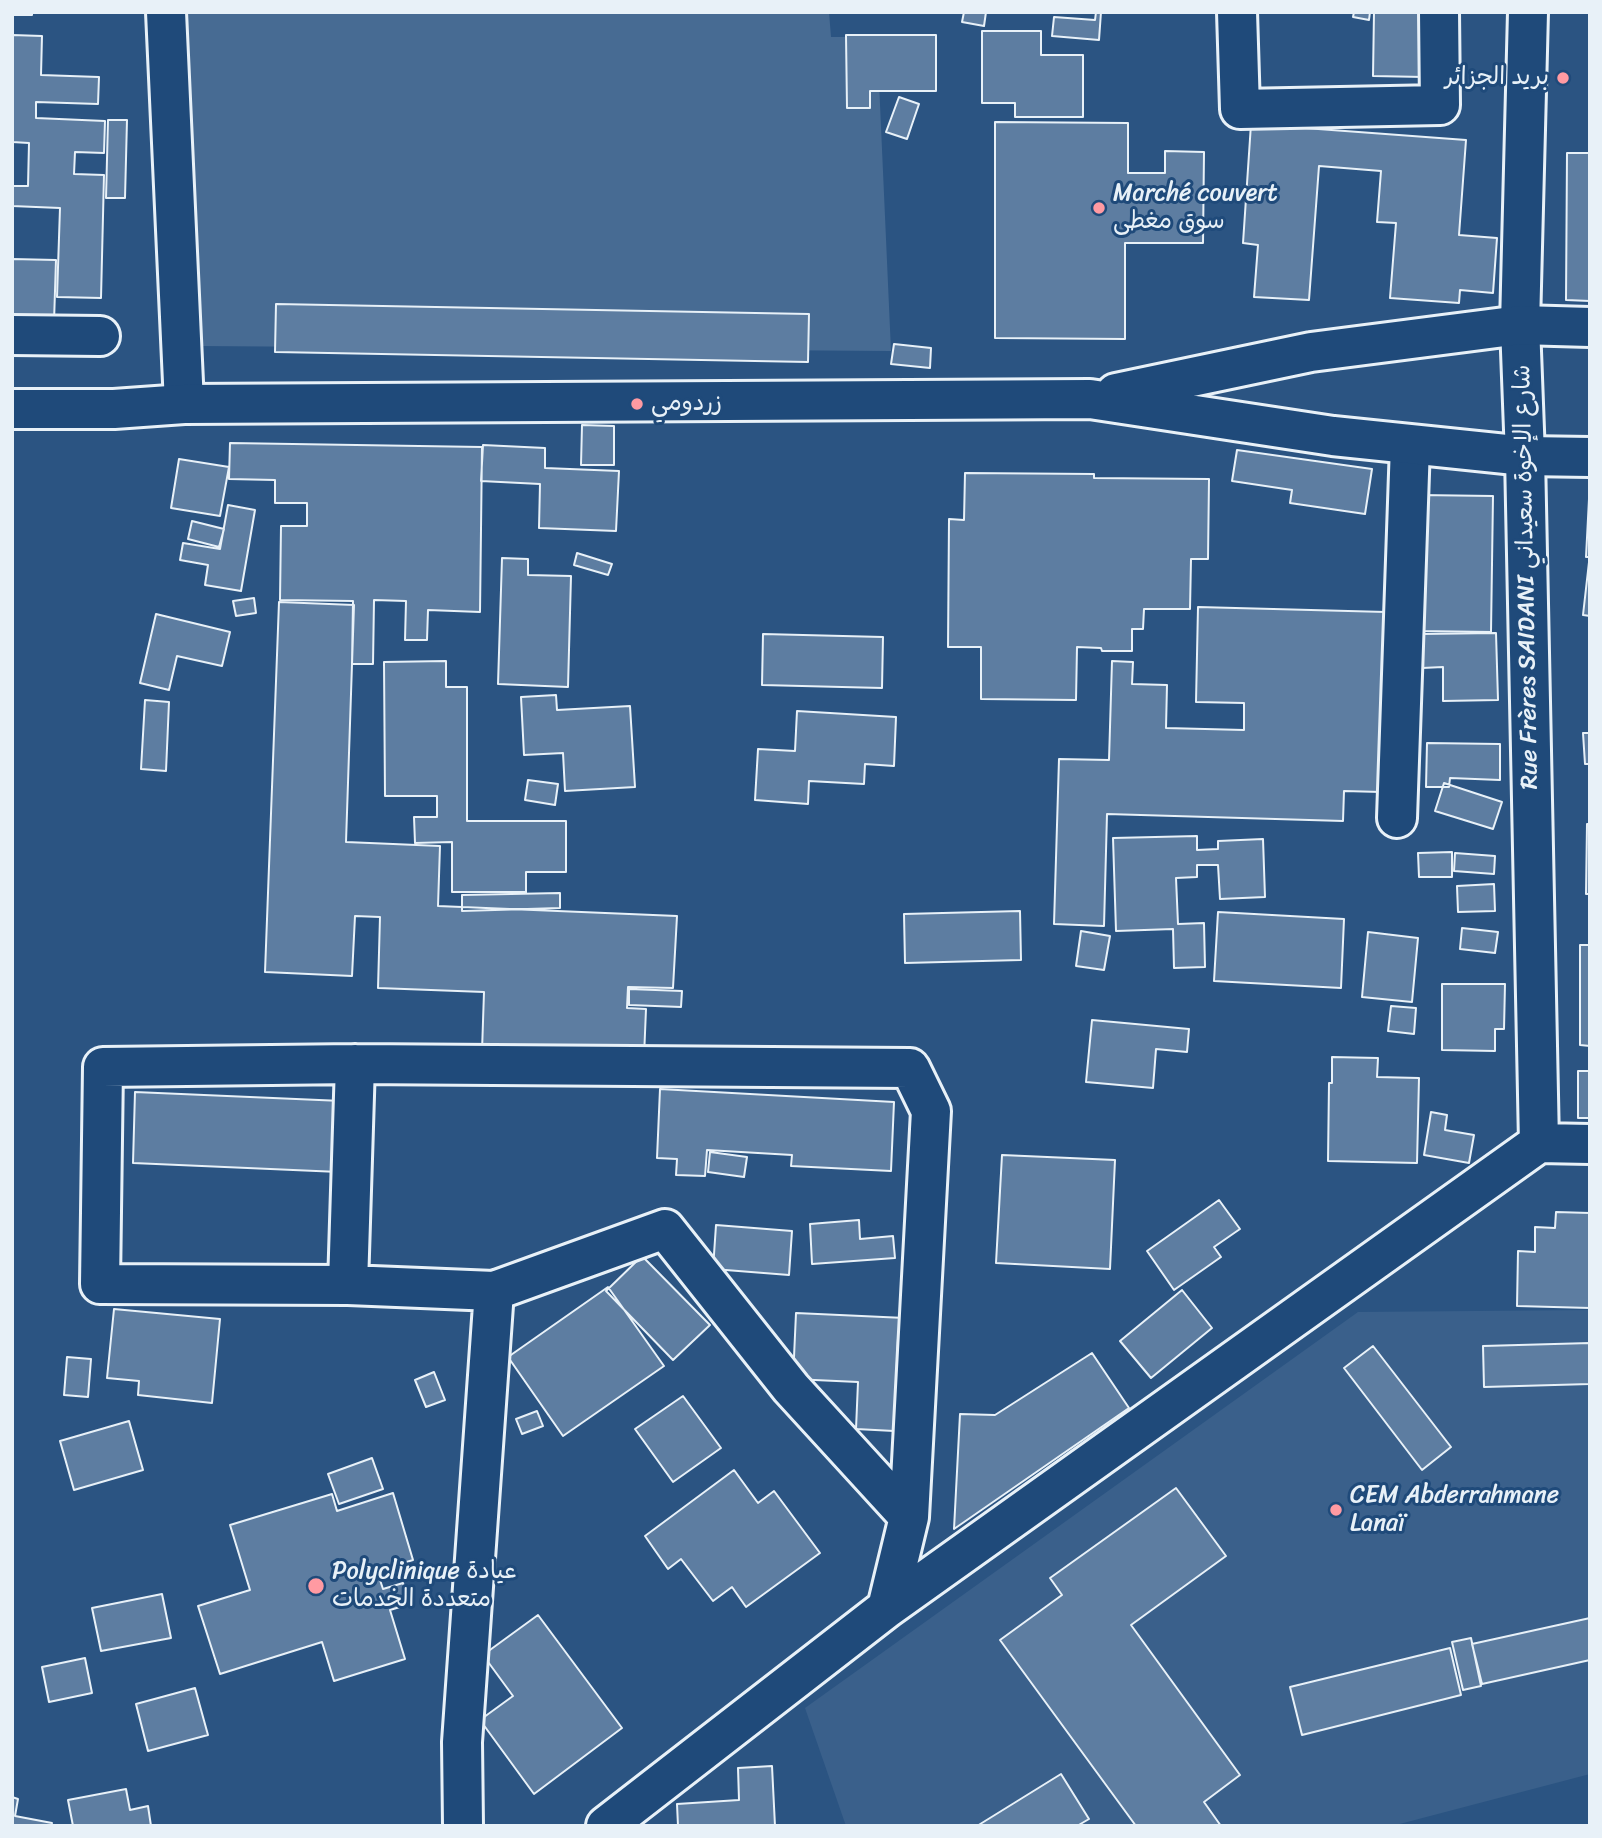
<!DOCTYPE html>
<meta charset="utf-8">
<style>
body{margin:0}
#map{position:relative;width:1602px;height:1838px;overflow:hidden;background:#2b5482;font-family:Sriracha,sans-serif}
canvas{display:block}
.frame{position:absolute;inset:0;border:14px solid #e8f1f8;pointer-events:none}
</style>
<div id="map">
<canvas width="1602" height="1838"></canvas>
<div class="frame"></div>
</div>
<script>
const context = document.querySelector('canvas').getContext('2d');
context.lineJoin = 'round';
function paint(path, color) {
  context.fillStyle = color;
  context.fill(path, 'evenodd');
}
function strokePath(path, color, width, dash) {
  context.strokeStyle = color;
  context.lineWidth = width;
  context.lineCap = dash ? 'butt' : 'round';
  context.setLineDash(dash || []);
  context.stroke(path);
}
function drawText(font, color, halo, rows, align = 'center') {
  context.font = font + ' Sriracha,"Playpen Sans Arabic",sans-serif';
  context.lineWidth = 6;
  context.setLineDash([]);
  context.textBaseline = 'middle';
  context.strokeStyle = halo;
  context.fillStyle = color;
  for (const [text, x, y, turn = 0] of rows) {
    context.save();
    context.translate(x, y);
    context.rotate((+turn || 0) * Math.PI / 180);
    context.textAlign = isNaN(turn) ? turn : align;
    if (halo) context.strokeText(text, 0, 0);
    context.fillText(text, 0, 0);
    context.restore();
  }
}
paint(new Path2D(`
 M1590 1310V1774L1392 1826H846L805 1708 1358 1312Z`), '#3a608b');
paint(new Path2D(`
 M183 12H829L831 37H877L891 351 197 346Z`), '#476b93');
const building = new Path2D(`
 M12 12H32V15H12Z
 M964 12H986L984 26 962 22Z
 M1096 12H1101L1099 40 1052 36 1054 17 1095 20Z
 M1354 12H1370L1369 20 1353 17Z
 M1374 12H1426L1424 77 1373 76Z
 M982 31H1041V55H1083V117H1015V103H982Z
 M12 35 42 36 41 75 99 77 98 104 36 102V118L105 121 104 153 75 152 74 174 104 175 101 298 57 297 60 208 12 206V186H28L29 143 12 142Z
 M846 35H936V91H870V108H847Z
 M899 97 919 104 907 139 886 132Z
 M108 120H127L125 198H106Z
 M995 122 1128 123V173H1165V151L1204 152 1203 243H1125V339L995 338Z
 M1251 124 1466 140 1459 235 1497 238 1493 293 1460 290 1459 303 1390 298 1396 223 1377 222 1381 171 1319 166 1309 300 1254 297 1258 245 1243 243Z
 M1567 153H1590V301L1566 300Z
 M12 259 56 260 54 322 12 321Z
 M276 304 809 314 808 362 275 352Z
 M894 344 931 348 930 368 891 364Z
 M582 425 614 426V465H581Z
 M230 443 482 447 480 612 428 610 427 640H405L406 601 374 600 373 664H352L353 601 280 600 281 526H307V503H275V480L229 479Z
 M483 445 545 448V468L619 471 616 531 539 528 540 484 481 481Z
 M1237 450 1372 469 1365 514 1290 503 1292 490 1232 481Z
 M179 459 229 467 220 516 171 508Z
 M965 473 1094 474V478L1209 479 1208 559H1191L1190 609H1144L1143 629H1132V651H1102L1101 648 1077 647 1076 700 981 699V647H948L949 519 964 520Z
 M1419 495 1493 496 1491 632 1418 631Z
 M1589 499H1590V557H1586Z
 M228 505 255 510 241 591 205 585 208 565 180 560 183 543 220 549Z
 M192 521 224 529 219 547 188 539Z
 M577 553 612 564 608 575 574 565Z
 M502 558 528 559V575L571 576 568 687 498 684Z
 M1589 562H1590V616L1583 615Z
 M254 598 256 613 236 616 233 601Z
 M279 602 354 605 346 842 440 846 438 906 677 916 673 988 628 987 627 1008 646 1009 644 1057 482 1051 484 992 378 988 380 917 355 916 352 976 265 972Z
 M1198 607 1386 612 1381 792 1344 791 1343 821 1107 814 1104 926 1054 924 1059 759 1109 760 1112 661 1133 662 1132 684 1167 685 1166 728 1244 730V703L1196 702Z
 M156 614 230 632 222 666 177 656 169 690 140 683Z
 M1496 633 1498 700 1443 701V667L1422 668 1421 634Z
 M763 634 883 637 882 688 762 685Z
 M446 661V687H467V821H566V872H526V892H452V842L415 843 414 817H437V796H385L384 662Z
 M556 695 557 710 630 706 635 787 565 791 563 753 524 755 521 697Z
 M145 700 169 702 166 771 141 769Z
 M797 711 896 717 894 766 865 764 864 784 809 781 808 804 755 800 758 749 795 751Z
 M1583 733H1590V764H1585Z
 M1427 743 1500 744V780L1450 778 1449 787H1426Z
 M528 780 558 784 555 805 525 800Z
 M1444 783 1502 802 1493 829 1435 811Z
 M1587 824H1590V894H1586Z
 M1197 836V850L1218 849V841L1263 839 1265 897 1220 899 1218 865H1197V877L1176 878 1178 924 1204 923 1205 967 1174 968 1173 929 1116 931 1113 838Z
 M1452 852V877H1419L1418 853Z
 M1455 853 1495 856 1494 874 1454 871Z
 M1494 884 1495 911 1458 912 1457 886Z
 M560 893V908L462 911V895Z
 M1020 911 1021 960 905 963 904 914Z
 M1218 912 1344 919 1341 988 1214 981Z
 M1462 928 1498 932 1495 953 1460 949Z
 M1081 931 1110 936 1104 970 1076 966Z
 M1368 932 1418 938 1412 1002 1362 997Z
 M1580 945H1590V1046L1580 1045Z
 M1442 984H1505L1504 1029H1495V1051L1442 1050Z
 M629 989 682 991 681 1007 629 1005Z
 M1391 1006 1416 1008 1414 1034 1388 1031Z
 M1092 1020 1189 1029 1187 1052 1156 1049 1153 1088 1086 1082Z
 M1332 1057 1378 1058 1377 1077 1419 1078 1417 1163 1328 1161 1329 1083H1332Z
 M1578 1071H1590V1118H1578Z
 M660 1089 894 1102 891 1171 791 1166 792 1155 707 1150 705 1176 676 1175 677 1159 657 1158Z
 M135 1092 342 1101 339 1172 133 1163Z
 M1431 1112 1447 1115 1445 1130 1474 1135 1469 1163 1424 1155Z
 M710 1152 747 1157 744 1177 708 1172Z
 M1002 1155 1115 1160 1110 1269 996 1263Z
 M1219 1200 1240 1229 1214 1247 1221 1257 1174 1290 1147 1251Z
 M1556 1212 1590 1213V1308L1517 1306 1518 1251 1535 1252V1227L1555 1228Z
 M859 1220 860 1239 893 1236 895 1258 812 1264 810 1224Z
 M716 1225 792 1231 789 1275 713 1269Z
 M642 1256 710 1325 673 1360 606 1291Z
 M608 1287 664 1366 563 1436 508 1357Z
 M1182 1290 1212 1328 1151 1378 1120 1341Z
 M114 1309 220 1319 212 1403 138 1395 139 1381 107 1378Z
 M796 1313 905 1318V1338H898L894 1431 856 1429 858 1382 793 1379Z
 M1590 1343V1384L1484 1387 1483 1346Z
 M1373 1346 1451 1447 1422 1470 1344 1368Z
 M1092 1353 1129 1408 954 1529 960 1414 995 1415Z
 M67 1357 91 1359 88 1397 64 1395Z
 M434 1372 445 1400 426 1407 415 1380Z
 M683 1396 721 1448 673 1482 635 1429Z
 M537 1411 543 1426 522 1434 516 1419Z
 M129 1421 143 1470 74 1490 60 1441Z
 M372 1458 383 1489 339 1504 328 1474Z
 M734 1470 758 1503 774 1491 820 1553 746 1607 732 1587 713 1601 681 1559 668 1569 645 1536Z
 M1176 1488 1226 1556 1131 1625 1240 1775 1204 1802 1221 1826H1136L1000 1640 1062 1595 1050 1578Z
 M393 1493 413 1560 377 1571 383 1589 403 1583 410 1604 390 1610 405 1659 334 1681 322 1642 220 1674 198 1606 250 1590 230 1525 332 1494 337 1511Z
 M162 1594 171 1638 101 1651 92 1608Z
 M538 1615 622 1728 534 1794 480 1720 513 1696 483 1655Z
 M1590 1618V1660L1482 1684 1472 1644Z
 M1471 1638 1481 1686 1463 1690 1452 1642Z
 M1450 1648 1461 1695 1302 1735 1290 1687Z
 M85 1658 92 1693 49 1702 42 1667Z
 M195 1688 208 1735 148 1751 136 1704Z
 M772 1766 775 1826H678L677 1804 739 1800 738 1768Z
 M1061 1774 1089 1819 1077 1826H977Z
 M126 1789 130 1810 148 1806 151 1826H73L68 1800Z
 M12 1797 18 1799 15 1816 52 1823 51 1826H12Z`);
paint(building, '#5d7da1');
strokePath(building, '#e8f1f8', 2);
const minor = new Path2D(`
 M166 12 184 404
 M1237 12 1240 109 1440 105 1439 12
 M1528 12 1520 325 1525 456 1539 1143
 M12 335 100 336
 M1397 818 1410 445
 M348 1285 355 1064
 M887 1608 909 1517 931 1111 910 1068 355 1064 103 1067 100 1284 348 1285 494 1291 665 1229 791 1388 909 1517
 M463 1826 462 1742 494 1291
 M606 1826 887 1608 1539 1143 1590 1144`);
const major = new Path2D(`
 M1116 393 1311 352 1520 325 1590 327
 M12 409H114L184 404 1090 399 1333 436 1525 456 1590 457`);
strokePath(minor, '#e8f1f8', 44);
strokePath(major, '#e8f1f8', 44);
strokePath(minor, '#1f4a7a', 38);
strokePath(major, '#1f4a7a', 38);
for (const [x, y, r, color] of [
 [1563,78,7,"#ff9aa2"],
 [1099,208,7,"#ff9aa2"],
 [637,404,7,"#ff9aa2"],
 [1336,1510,7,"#ff9aa2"],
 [316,1586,9,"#ff9aa2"]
]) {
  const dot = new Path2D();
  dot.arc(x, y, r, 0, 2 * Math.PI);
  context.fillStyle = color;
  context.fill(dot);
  strokePath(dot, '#1f4a7a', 2.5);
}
drawText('24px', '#e8f1f8', '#1f4a7a', [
 ["بريد الجزائر",1549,78,"right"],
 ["Marché couvert",1113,194],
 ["سوق مغطى",1113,222],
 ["زردومي",651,404],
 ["CEM Abderrahmane",1350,1496],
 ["Lanaï",1350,1524],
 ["Polyclinique عيادة",332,1572],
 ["متعددة الخدمات",332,1600]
], 'left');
drawText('24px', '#e8f1f8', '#1f4a7a', [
 ["Rue Frères SAIDANI شارع الإخوة سعيداني",1527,577,-91]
]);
</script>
